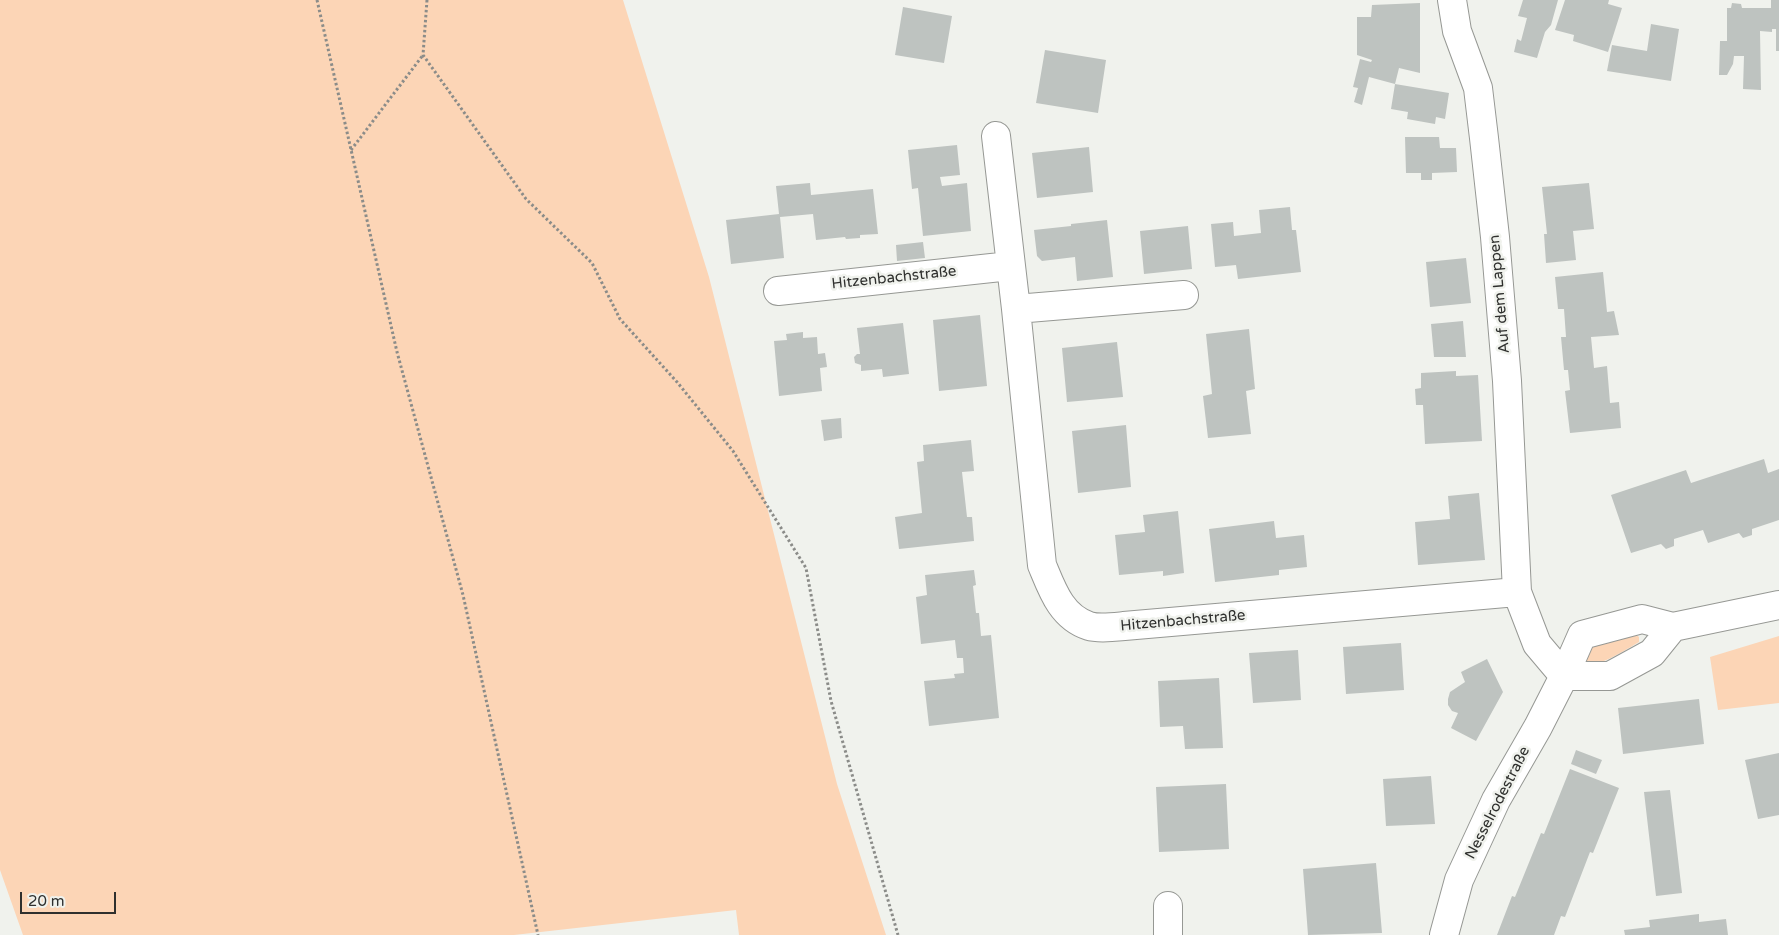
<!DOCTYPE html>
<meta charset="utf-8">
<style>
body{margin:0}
#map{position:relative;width:1779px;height:935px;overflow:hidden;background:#f0f2ed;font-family:"Varela Round",sans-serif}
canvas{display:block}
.scale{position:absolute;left:20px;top:892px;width:96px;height:22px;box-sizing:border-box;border:2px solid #2f302e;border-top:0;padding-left:6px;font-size:15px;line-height:18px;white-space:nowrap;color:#2f302e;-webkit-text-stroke:4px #f0f2ed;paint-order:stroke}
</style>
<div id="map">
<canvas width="1779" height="935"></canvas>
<div class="scale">20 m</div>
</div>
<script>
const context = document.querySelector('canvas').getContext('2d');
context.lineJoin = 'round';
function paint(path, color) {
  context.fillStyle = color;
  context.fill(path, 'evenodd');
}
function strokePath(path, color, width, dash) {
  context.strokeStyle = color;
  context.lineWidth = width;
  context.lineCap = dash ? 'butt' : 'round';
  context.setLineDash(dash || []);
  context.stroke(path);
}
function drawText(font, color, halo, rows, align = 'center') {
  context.font = font + ' "Varela Round",sans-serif';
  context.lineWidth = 5;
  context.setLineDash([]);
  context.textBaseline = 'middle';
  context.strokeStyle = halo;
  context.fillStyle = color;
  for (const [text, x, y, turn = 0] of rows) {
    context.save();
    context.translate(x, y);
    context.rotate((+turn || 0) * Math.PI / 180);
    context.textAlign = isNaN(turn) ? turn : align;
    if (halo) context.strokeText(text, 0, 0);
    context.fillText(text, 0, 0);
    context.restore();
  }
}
paint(new Path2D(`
 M0 0H623L709 277 837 784 886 935H739L736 910 514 935H23L0 870Z
 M1633 632 1639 637V642C1631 647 1604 663 1595 664 1590 665 1587 663 1584 660V647Z
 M1779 636V703L1718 710 1710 657Z`), '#fcd5b6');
paint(new Path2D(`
 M1523 0H1558L1551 25 1545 32 1537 58 1514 52 1517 39 1521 41 1527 18 1518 16Z
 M1565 0H1609L1608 4 1622 8 1608 52 1573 41 1574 35 1555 30Z
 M1771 0H1779V51H1776V29H1772V32L1760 31 1761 90 1743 89 1744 56H1734L1733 64 1727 75H1719L1720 41H1727V8H1731L1732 3 1741 4 1742 8H1771Z
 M1420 3V73L1399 68 1395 84 1369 77 1362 105 1354 102 1358 88 1353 87 1360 59 1371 62 1372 60 1357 55V17H1371L1372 5Z
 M903 7 952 16 944 63 895 55Z
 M1651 24 1679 29 1671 81 1607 71 1612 45 1647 51Z
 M1045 50 1106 60 1098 113 1036 103Z
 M1395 84 1449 93 1445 119 1436 117 1435 124 1407 119 1408 112 1391 109Z
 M1405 137H1439L1440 148H1456L1457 172 1432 173V180H1421V173H1406Z
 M957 145 960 175 940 177 942 186 967 183 971 231 923 236 918 188 912 189 908 150Z
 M1089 147 1093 192 1037 198 1032 153Z
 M810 183 811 195 873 189 878 234 860 235V238L846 239 845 237 816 240 813 214 780 217 784 258 731 264 726 220 779 214 776 186Z
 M1589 183 1594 229 1573 231 1576 260 1546 263 1544 234H1547L1542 187Z
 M1290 207 1292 230H1296L1301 272 1238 279 1236 265 1215 267 1211 224 1233 222 1234 236 1261 233 1259 210Z
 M1107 220 1113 277 1077 281 1075 257 1042 261 1037 256 1034 230 1071 226V224Z
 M1188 226 1192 269 1144 274 1140 231Z
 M923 242 925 258 897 261 896 245Z
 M1466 258 1471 303 1430 307 1426 262Z
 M1603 272 1607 312 1614 311 1619 335 1591 337 1594 368 1607 366 1610 403 1619 402 1621 428 1570 433 1565 391 1570 390 1568 370H1564L1561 337H1566L1564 309H1558L1555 277Z
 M980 315 987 386 939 391 933 320Z
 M1463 321 1466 357H1434L1431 324Z
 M903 323 909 374 883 377 882 369 861 371V365L855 363 854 357 857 354H860L857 328Z
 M1249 329 1255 389 1246 391 1251 434 1208 438 1203 396 1212 394 1206 334Z
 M803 332V338L817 337 818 354 825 353 827 367 820 368 822 391 779 396 774 341 787 340 786 334Z
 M1117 342 1123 397 1067 402 1062 348Z
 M1456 371V376L1478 375 1482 441 1425 444 1423 405H1416L1415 389 1421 388V373Z
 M841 418 842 438 824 441 821 420Z
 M1126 425 1131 487 1078 493 1072 431Z
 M971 440 974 471 962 472 967 517H972L974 541 899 549 895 517 922 513 917 462 924 461 923 445Z
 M1764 459 1768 473 1779 469V520L1752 529V535L1743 538 1739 533 1708 543 1703 530 1674 539V546L1666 549 1661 544 1631 553 1611 495 1686 470 1691 483Z
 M1479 493 1485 560 1418 565 1415 522 1450 519 1448 496Z
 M1178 511 1184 573 1163 576V571L1119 575 1115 535 1145 532 1143 515Z
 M1274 521 1276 538 1304 535 1307 567 1279 570V575L1215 582 1209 529Z
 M974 570 976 585 973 586 976 613H979L981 636 991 635 999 718 929 726 924 681 955 678 954 674 964 673 963 658H957L955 640 921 644 916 597 927 595 925 575Z
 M1401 643 1404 690 1346 694 1343 647Z
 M1298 650 1301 700 1253 703 1249 653Z
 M1487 659 1503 692 1476 741 1451 728 1458 713 1452 711 1448 705V699L1450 692 1465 682 1461 672Z
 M1219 678 1223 748 1185 749 1183 726 1160 727 1158 681Z
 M1699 699 1704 744 1623 754 1618 708Z
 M1576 750 1602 760 1596 774 1571 764Z
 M1779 753V815L1758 819 1745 760Z
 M1570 769 1619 788 1593 853 1590 852 1565 917 1561 916 1554 935H1497L1512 896 1515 897 1541 833 1544 834Z
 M1431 776 1435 824 1386 826 1383 779Z
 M1226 784 1229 849 1159 852 1156 787Z
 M1670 790 1682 893 1656 896 1644 792Z
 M1376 863 1382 933 1308 935 1303 869Z
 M1699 914V922L1726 919 1728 935H1625L1624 930 1650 927 1649 920Z`), '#bec3c0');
const minor = new Path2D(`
 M1452 0 1457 31 1478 88 1484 138 1495 237 1507 381 1517 592
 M996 136 1016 309 1042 565C1052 589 1061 617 1089 626 1099 629 1114 627 1124 626L1517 592 1537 644 1564 676
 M778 291 1010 266
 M1016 309 1184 295
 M1564 676H1610L1652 653 1673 627
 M1168 906V935
 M1444 935 1459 880 1496 800 1538 727 1564 676 1582 635 1642 619 1673 627 1779 605`);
strokePath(minor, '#969894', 30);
strokePath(new Path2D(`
 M317 0 397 352 463 595 538 935
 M427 0 423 55 526 199 592 263 620 319 677 382 733 451 806 568 831 701 898 935
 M351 150 423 55`), '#8b8c89', 3, [2.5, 2.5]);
strokePath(minor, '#fff', 28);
drawText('15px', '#2f302e', '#f0f2ed', [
 ["Hitzenbachstraße",894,278,-6],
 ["Auf dem Lappen",1500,294,-95],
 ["Hitzenbachstraße",1183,621,-5],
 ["Nesselrodestraße",1498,803,-63]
]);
</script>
